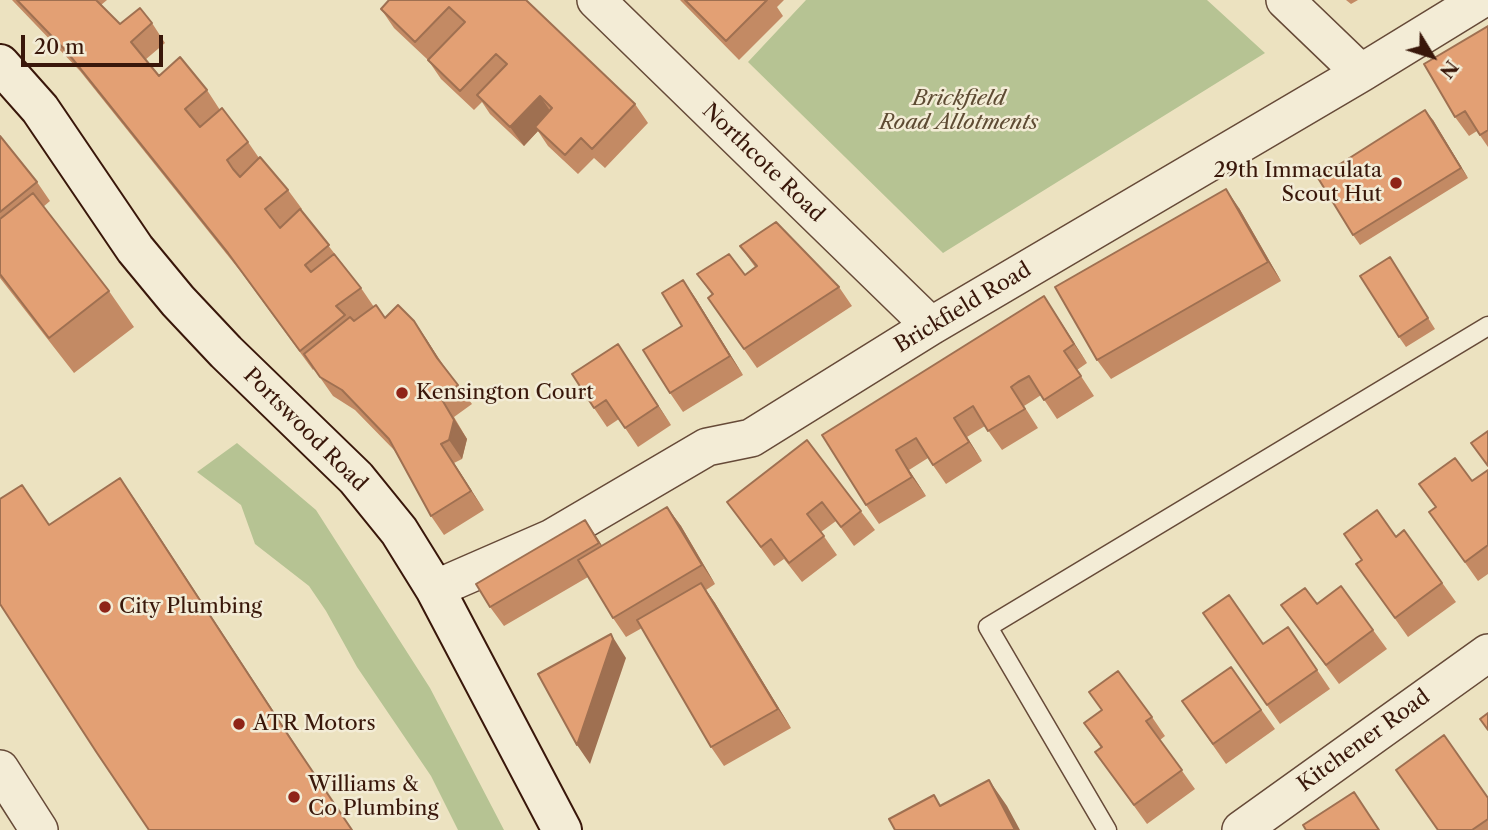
<!DOCTYPE html>
<style>
body{margin:0}
#map{position:relative;width:1488px;height:830px;overflow:hidden;background:#ece2c0;font-family:"Libre Caslon Text",serif}
canvas{display:block}
.north{position:absolute;left:1397px;top:21px;width:70px;height:70px;-webkit-text-stroke:5px #f3ecd6;paint-order:stroke;rotate:128deg;font-size:19px;font-weight:700;line-height:28px;text-align:center;color:#39170a}
.north::after{content:'';display:block;margin:auto;width:24px;height:32px;background:#39170a;clip-path:polygon(50% 0,100% 100%,50% 72%,0 100%)}
.scale{position:absolute;left:21px;top:35px;width:142px;height:32px;box-sizing:border-box;border:4px solid #39170a;border-top:0;padding-left:9px;font-size:21px;line-height:24px;white-space:nowrap;color:#39170a;-webkit-text-stroke:5px #f3ecd6;paint-order:stroke}
</style>
<div id="map">
<canvas width="1488" height="830"></canvas>
<div class="north">N</div>
<div class="scale">20 m</div>
</div>
<script>
const context = document.querySelector('canvas').getContext('2d');
context.lineJoin = 'round';
function paint(path, color) {
  context.fillStyle = color;
  context.fill(path, 'evenodd');
}
function strokePath(path, color, width, dash) {
  context.strokeStyle = color;
  context.lineWidth = width;
  context.lineCap = dash ? 'butt' : 'round';
  context.setLineDash(dash || []);
  context.stroke(path);
}
function drawText(font, color, halo, rows, align = 'center') {
  context.font = font + ' "Libre Caslon Text",serif';
  context.lineWidth = 5;
  context.setLineDash([]);
  context.textBaseline = 'middle';
  context.strokeStyle = halo;
  context.fillStyle = color;
  for (const [text, x, y, turn = 0] of rows) {
    context.save();
    context.translate(x, y);
    context.rotate((+turn || 0) * Math.PI / 180);
    context.textAlign = isNaN(turn) ? turn : align;
    if (halo) context.strokeText(text, 0, 0);
    context.fillText(text, 0, 0);
    context.restore();
  }
}
paint(new Path2D(`
 M806 0H1207L1265 53 943 253 748 62Z
 M237 443 316 510 430 688 504 830H458L431 776 357 667 326 611 309 586 255 544 241 505 197 472Z`), '#b6c393');
const lane = new Path2D(`
 M1107 830 988 627 1488 326`);
const street = new Path2D(`
 M596 0 931 326
 M1285 0 1361 73
 M435 589 552 538 707 447 751 438 931 326 1361 73 1480 0
 M0 769 39 830
 M1241 830 1488 653`);
const secondary = new Path2D(`
 M0 64 40 109 135 249 178 301 226 352 356 478 399 531 435 589 562 830`);
strokePath(lane, '#664a38', 21);
strokePath(street, '#664a38', 40);
strokePath(secondary, '#39170a', 42);
strokePath(lane, '#f3ecd6', 18);
strokePath(street, '#f3ecd6', 37);
strokePath(secondary, '#f3ecd6', 38);
paint(new Path2D(`
 M12 0H107L101 5 120 24 152 23 165 43 145 60 159 76 207 90 220 110 248 142 259 158 288 190 302 209 301 210 361 288 374 307 385 318 414 321 444 366 472 404 454 417 467 439 462 459 454 463 484 510 444 535 431 516 395 451 355 410 333 396 314 369 313 370 241 272 80 71Z
 M526 0 635 104 648 123 605 168 594 158 578 174 548 146 538 131 524 146 490 114 482 102 474 110 441 79 428 60 394 28 381 9Z
 M680 0H784L777 7 783 16 739 60Z
 M1346 0H1358L1351 4Z
 M1488 26V147L1477 131 1469 136 1455 117Z
 M1433 120 1468 178 1360 245 1353 235Z
 M0 136 37 182 50 201 43 207 109 291 134 327 74 373 0 278Z
 M1239 208 1281 281 1111 379 1097 360Z
 M740 246 839 287 852 306 757 368 708 298 712 295 697 274 745 275 755 267Z
 M1397 268 1435 329 1406 347 1399 337Z
 M683 280 696 299 743 375 683 412 670 393 682 326Z
 M1057 316 1087 363 1077 370 1094 396 1057 419 1041 395 1032 401 1024 406 1038 428 1002 450 985 426 975 432 967 437 982 461 946 484 928 458 909 470 926 496 879 524 866 505 822 435Z
 M618 344 671 425 638 447 619 419 607 427 594 408Z
 M807 440 875 530 854 546 836 521 821 532 837 555 802 582 784 559 774 566 727 502Z
 M1488 470V574L1478 581 1429 512Z
 M667 507 681 526 715 584 706 590 715 603 791 728 724 766 711 747 642 628 626 637 613 618 588 577 504 626 490 607 585 520 602 546Z
 M1404 530 1456 602 1408 637 1356 564Z
 M1317 604 1373 630 1387 649 1339 684 1281 605Z
 M1203 613 1263 644 1288 627 1330 689 1280 724Z
 M1231 667 1275 729 1226 764 1182 701Z
 M1152 717 1165 736 1160 740 1195 789 1147 824 1095 752 1101 748 1084 723Z
 M1488 798V830H1438Z`), '#c38a64');
paint(new Path2D(`
 M540 96 553 115 535 127 538 131 524 146 510 127Z
 M1425 110 1433 120 1468 178 1461 168Z
 M1226 189 1239 208 1281 281 1268 262Z
 M683 280 696 299 743 375 730 356Z
 M1044 296 1057 316 1087 363 1074 344Z
 M414 321 427 340 450 377 437 358Z
 M618 344 631 363 671 425 658 406Z
 M441 398 467 439 462 459 449 440Z
 M954 418 967 437 982 461 969 442Z
 M441 444 454 463 484 510 471 491Z
 M896 450 909 470 926 496 912 477Z
 M120 478 138 504 308 764 290 738Z
 M667 507 681 526 715 584 702 565Z
 M585 520 598 539 612 562 599 543Z
 M701 583 715 603 791 728 778 709Z
 M611 634 626 658 590 764 577 745Z
 M989 780 1007 806 1020 830H1015Z`), '#9f7051');
const building = new Path2D(`
 M17 0H96L120 24 140 8 152 23 131 42 159 76 180 57 207 90 185 109 200 127 222 108 248 142 227 160 233 169 240 177 260 157 288 190 265 209 280 228 300 209 329 245 305 265 311 272 334 254 361 288 336 306 345 315 300 351 228 253 67 52Z
 M389 0H526L635 104 592 149 581 138 565 155 535 127 552 108 540 96 510 127 477 95 507 64 496 54 460 91 428 60 465 22 449 7 415 42 381 9Z
 M685 0H767L726 41Z
 M1488 26V130L1480 135 1465 111 1455 117 1424 64Z
 M1425 110 1461 168 1353 235 1318 178Z
 M0 136 37 182 0 212Z
 M1226 189 1268 262 1097 360 1055 287Z
 M33 193 109 291 49 338 0 274V219Z
 M776 222 839 287 744 349 708 298 713 294 697 274 729 254 745 275 757 266 740 246Z
 M1390 257 1428 318 1399 337 1360 276Z
 M683 280 730 356 670 393 643 350 682 326 662 293Z
 M1044 296 1074 344 1064 351 1081 376 1044 400 1029 376 1018 382 1011 387 1025 409 988 431 973 406 962 413 954 418 969 442 933 465 916 438 896 450 912 477 866 505 822 435Z
 M376 305 385 318 398 305 414 321 437 358 458 385 441 398 454 420 449 440 441 444 471 491 431 516 389 439 342 390 320 377 304 354 350 317 354 321Z
 M618 344 658 406 625 428 606 400 594 408 572 374Z
 M1488 431V466L1471 443Z
 M807 440 861 511 841 527 822 502 807 514 824 536 789 563 771 539 761 547 727 502Z
 M1455 458 1472 481 1488 470V545L1465 562 1429 512 1436 507 1419 484Z
 M120 478 290 738 352 830H149L97 753 0 604V499L22 485 49 525Z
 M667 507 702 565 613 618 578 560Z
 M1377 510 1396 537 1404 530 1442 583 1395 618 1356 564 1362 560 1344 534Z
 M585 520 599 543 490 607 476 584Z
 M701 583 778 709 711 747 637 620Z
 M1341 586 1373 630 1326 665 1281 605 1305 588 1317 604Z
 M1229 595 1263 644 1288 627 1317 670 1267 705 1203 613Z
 M611 634 613 639 577 745 538 674Z
 M1231 667 1261 710 1213 744 1182 701Z
 M1118 671 1152 717 1146 721 1182 770 1134 805 1095 752 1102 747 1084 723 1102 710 1089 692Z
 M1488 713V730L1480 719Z
 M1444 735 1488 798V819L1472 830H1438L1396 770Z
 M989 780 1015 830H895L889 819 934 795 940 806Z
 M1354 792 1379 830H1306L1303 825Z`);
paint(building, '#e3a074');
strokePath(building, '#9f7051', 2);
for (const [x, y, r, color] of [
 [1396,183,7,"#8f2418"],
 [402,393,7,"#8f2418"],
 [105,607,7,"#8f2418"],
 [239,724,7,"#8f2418"],
 [294,797,7,"#8f2418"]
]) {
  const dot = new Path2D();
  dot.arc(x, y, r, 0, 2 * Math.PI);
  context.fillStyle = color;
  context.fill(dot);
  strokePath(dot, '#f3ecd6', 2.5);
}
drawText('italic 21px', '#5e4b33', '#f3ecd6', [
 ["Brickfield",959,99],
 ["Road Allotments",959,123]
]);
drawText('21px', '#39170a', '#f3ecd6', [
 ["Northcote Road",763,163,44],
 ["Brickfield Road",963,308,-31],
 ["Portswood Road",305,430,45],
 ["Kitchener Road",1364,741,-36]
]);
drawText('21px', '#39170a', '#f3ecd6', [
 ["29th Immaculata",1382,171,"right"],
 ["Scout Hut",1382,195,"right"],
 ["Kensington Court",416,393],
 ["City Plumbing",119,607],
 ["ATR Motors",253,724],
 ["Williams &",308,785],
 ["Co Plumbing",308,809]
], 'left');
</script>
